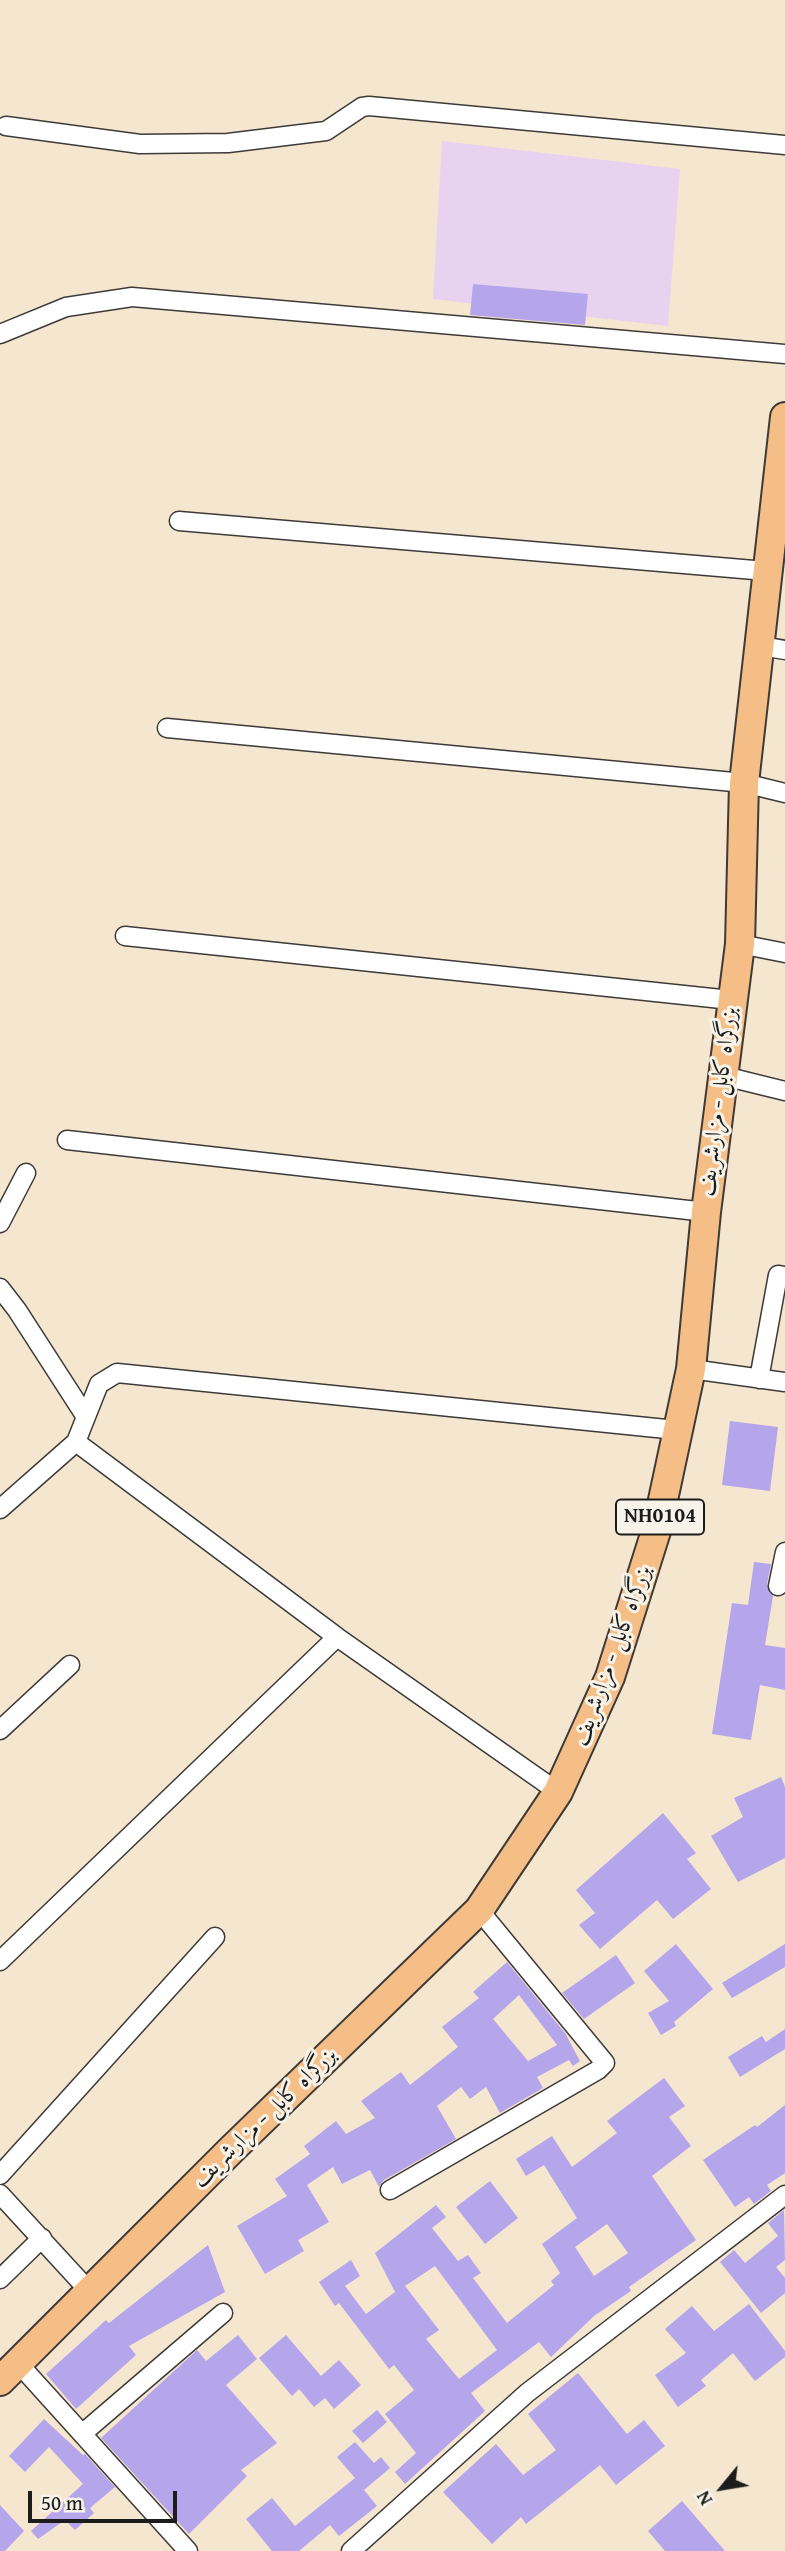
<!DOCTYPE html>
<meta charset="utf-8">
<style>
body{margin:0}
#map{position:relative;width:785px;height:2551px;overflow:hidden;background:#f5e6d0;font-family:"Gentium Book Plus",serif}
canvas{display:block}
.north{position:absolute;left:687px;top:2453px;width:70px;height:70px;-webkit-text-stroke:5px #f7f3e8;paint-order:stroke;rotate:240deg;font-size:19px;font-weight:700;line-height:28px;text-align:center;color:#1c1c1c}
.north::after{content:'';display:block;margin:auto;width:24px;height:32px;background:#1c1c1c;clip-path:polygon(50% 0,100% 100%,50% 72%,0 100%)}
.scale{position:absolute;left:28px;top:2491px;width:149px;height:32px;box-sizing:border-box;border:4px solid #1c1c1c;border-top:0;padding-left:9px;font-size:21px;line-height:24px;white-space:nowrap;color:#1c1c1c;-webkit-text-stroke:5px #f7f3e8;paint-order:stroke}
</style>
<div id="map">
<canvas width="785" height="2551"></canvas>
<div class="north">N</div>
<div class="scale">50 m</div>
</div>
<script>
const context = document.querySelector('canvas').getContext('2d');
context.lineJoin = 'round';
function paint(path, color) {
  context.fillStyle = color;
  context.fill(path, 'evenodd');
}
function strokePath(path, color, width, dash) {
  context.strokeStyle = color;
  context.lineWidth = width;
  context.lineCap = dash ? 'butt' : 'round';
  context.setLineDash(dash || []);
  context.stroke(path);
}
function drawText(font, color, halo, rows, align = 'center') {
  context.font = font + ' "Gentium Book Plus",Amiri,serif';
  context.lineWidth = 6;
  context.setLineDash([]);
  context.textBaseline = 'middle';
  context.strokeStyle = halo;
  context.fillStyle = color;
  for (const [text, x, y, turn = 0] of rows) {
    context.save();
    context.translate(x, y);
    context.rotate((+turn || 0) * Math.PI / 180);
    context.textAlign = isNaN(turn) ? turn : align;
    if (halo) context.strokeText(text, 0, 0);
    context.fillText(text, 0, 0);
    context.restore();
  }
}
paint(new Path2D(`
 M442 141 680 169 668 326 433 299Z`), '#e7d2ef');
paint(new Path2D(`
 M473 284 588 294 585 325 470 315Z
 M730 1421 778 1427 770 1491 722 1485Z
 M754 1562 771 1564 767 1584 773 1596 765 1645 785 1648V1690L760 1685 751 1740 712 1734 732 1603 748 1605Z
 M781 1777 785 1787V1858L738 1882 711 1836 743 1817 734 1798Z
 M663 1813 696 1853 687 1859 711 1889 673 1919 657 1900 600 1949 579 1925 595 1913 576 1890Z
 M676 1944 713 1989 674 2022 676 2026 661 2035 648 2013 669 2001 644 1971Z
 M785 1944V1967L732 1998 722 1983Z
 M616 1955 635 1983 584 2019 562 1993Z
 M507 1962 565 2033 580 2061 573 2066 569 2060 537 2077 543 2088 500 2113 486 2087 470 2099 461 2087 437 2106 456 2139 384 2180 379 2187 370 2170 342 2184 333 2167 307 2185 329 2222 298 2240 304 2251 265 2274 237 2226 287 2196 275 2179 310 2154 304 2146 336 2121 346 2134 375 2118 361 2101 401 2072 410 2085 458 2047 442 2027 479 1998 473 1992ZM519 1995 557 2045 528 2061 493 2019Z
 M785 2029V2049L740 2077 728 2057 762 2036 766 2042Z
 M664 2078 685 2106 669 2117 691 2146 652 2176 696 2240 629 2287 631 2291 594 2316 551 2357 539 2342 471 2393 485 2411 405 2484 395 2472 416 2453 385 2414 414 2390 394 2365 389 2369 339 2303 335 2306 319 2282 351 2260 360 2276 345 2286 366 2314 395 2292 375 2253 436 2205 446 2217 432 2228 458 2261 468 2255 481 2273 473 2278 507 2323 554 2285 551 2281 560 2273 542 2244 577 2218 544 2165 526 2176 516 2159 552 2136 572 2167 617 2133 607 2121ZM607 2224 628 2253 594 2276 575 2247ZM435 2266 497 2350 459 2379 426 2339 439 2330 405 2286Z
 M785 2105V2173L767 2185 771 2191 754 2204 749 2197 735 2207 703 2160 755 2125 757 2127Z
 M490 2181 518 2218 485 2244 456 2207Z
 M784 2210 785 2260 776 2267 785 2278V2293L761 2313 720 2262 734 2250 745 2263 778 2236 768 2223Z
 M208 2245 225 2292 129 2346 136 2355 76 2409 46 2374 106 2320 109 2323Z
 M749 2304 785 2351V2357L755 2381 733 2353 701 2380 706 2386 678 2407 655 2375 686 2353 665 2329 692 2306 714 2331Z
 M238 2335 257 2359 226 2385 277 2443 241 2470 247 2476 189 2534 101 2438 197 2350 206 2361Z
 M286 2335 321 2376 339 2360 361 2385 334 2409 325 2398 314 2407 299 2389 292 2396 259 2358Z
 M578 2373 627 2434 644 2420 665 2446 616 2485 600 2465 526 2524 521 2517 492 2544 443 2492 496 2444 523 2475 556 2450 528 2414Z
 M377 2410 387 2422 363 2443 352 2431Z
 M44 2419 83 2455 85 2454 115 2487 90 2508 94 2513 75 2530 65 2520 38 2539 31 2531 83 2484 49 2447 25 2472 9 2456Z
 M355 2442 374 2463 381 2457 390 2468 364 2490 377 2506 339 2536 330 2525 299 2551H272L246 2519 272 2498 295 2526 355 2478 337 2457Z
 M682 2501 725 2551H665L648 2531Z
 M0 2505 24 2531 5 2551H0Z`), '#b5a5eb');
const minor = new Path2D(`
 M6 126 140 144 228 143 326 131 362 107 369 106 785 145
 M0 334 66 307 132 297 785 354
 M179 521 766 571
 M761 646 785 650
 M167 728 744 783 785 793
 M125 936 731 1000
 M740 944 785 953
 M724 1076 785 1091
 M67 1140 706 1212
 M0 1223 26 1173
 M0 1288 17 1310 86 1417
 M691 1369 785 1382
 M759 1379 778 1275 785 1276
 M76 1442 337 1637 558 1792
 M0 1509 76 1442 99 1384 117 1373 676 1430
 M778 1586 785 1552
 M0 1730 70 1665
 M0 1961 337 1637
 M0 2175 215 1937
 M390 2190 598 2070 605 2063 479 1910
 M0 2194 90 2292
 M0 2279 42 2238
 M18 2363 188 2551
 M83 2433 223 2313
 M351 2551 527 2393 785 2195`);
const trunk = new Path2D(`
 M0 2381 232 2149 479 1910 558 1792 610 1677 657 1528 691 1369 706 1212 740 944 744 783 785 417`);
strokePath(minor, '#3d3a37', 21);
strokePath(trunk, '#3d3a37', 32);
strokePath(minor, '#fff', 18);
strokePath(trunk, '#f6be87', 28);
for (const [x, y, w] of [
 [660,1517,88]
]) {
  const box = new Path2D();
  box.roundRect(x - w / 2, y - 17.5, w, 35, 5);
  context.fillStyle = '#f7f3e8';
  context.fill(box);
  strokePath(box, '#1c1c1c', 2);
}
drawText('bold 21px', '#1c1c1c', null, [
 ["NH0104",660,1517]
]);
drawText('23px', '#1c1c1c', '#f7f3e8', [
 ["بزرگراه کابل - مزارشریف",719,1102,-83],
 ["بزرگراه کابل - مزارشریف",613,1656,-70],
 ["بزرگراه کابل - مزارشریف",265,2118,-44]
]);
</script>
